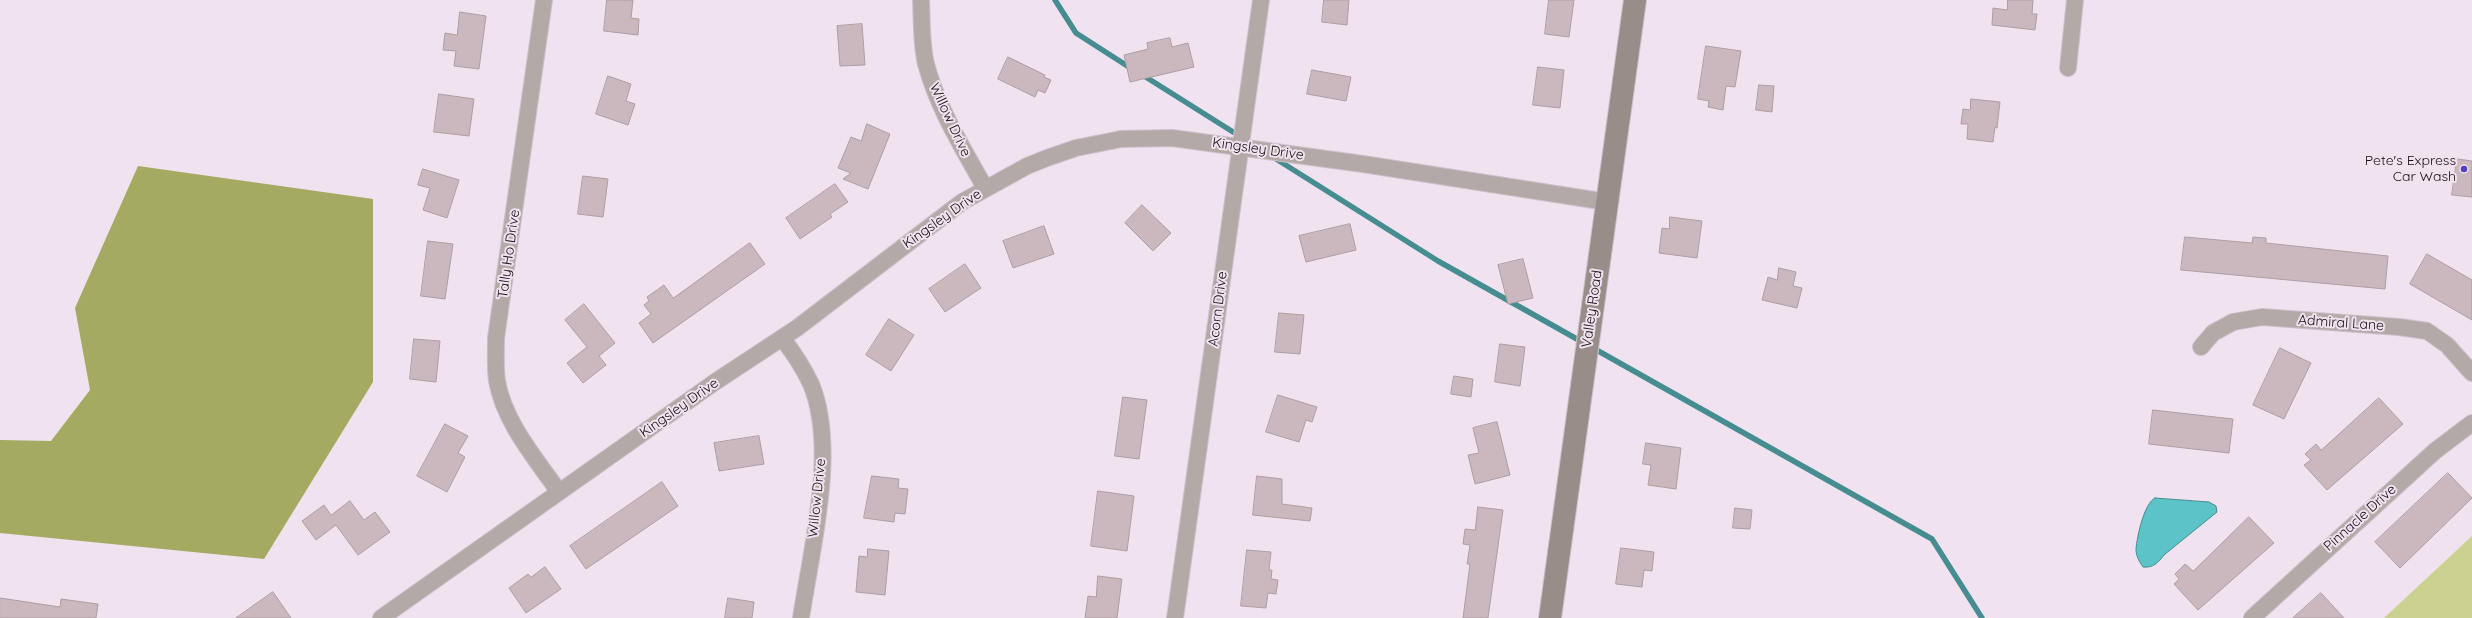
<!DOCTYPE html>
<style>
body{margin:0}
canvas{display:block;background:#f0e2ef}
</style>
<canvas width="2472" height="618"></canvas>
<script>
const context = document.querySelector('canvas').getContext('2d');
context.lineJoin = 'round';
function paint(path, color) {
  context.fillStyle = color;
  context.fill(path, 'evenodd');
}
function strokePath(path, color, width, dash) {
  context.strokeStyle = color;
  context.lineWidth = width;
  context.lineCap = dash ? 'butt' : 'round';
  context.setLineDash(dash || []);
  context.stroke(path);
}
function drawText(font, color, halo, rows, align = 'center') {
  context.font = font + ' Quicksand,sans-serif';
  context.lineWidth = 4;
  context.setLineDash([]);
  context.textBaseline = 'middle';
  context.strokeStyle = halo;
  context.fillStyle = color;
  for (const [text, x, y, turn = 0] of rows) {
    context.save();
    context.translate(x, y);
    context.rotate((+turn || 0) * Math.PI / 180);
    context.textAlign = isNaN(turn) ? turn : align;
    if (halo) context.strokeText(text, 0, 0);
    context.fillText(text, 0, 0);
    context.restore();
  }
}
paint(new Path2D(`
 M2472 536V618H2384Z`), '#cbd18e');
paint(new Path2D(`
 M138 166 373 199V382L264 559 0 533V440L51 441 90 390 75 308Z`), '#a4aa62');
const water = new Path2D(`
 M2155 498 2209 502 2216 506 2217 512 2164 555C2158 563 2153 568 2143 567 2139 561 2136 556 2136 549 2137 537 2144 503 2155 498Z`);
paint(water, '#5cc3c8');
strokePath(water, '#468d92', 1);
strokePath(new Path2D(`
 M1055 0 1076 33 1132 69
 M1141 74 1241 137
 M1273 157 1438 261 1584 343
 M1593 348 1932 539 1982 618`), '#468d92', 5.5);
const building = new Path2D(`
 M607 0H633L631 18 639 19 638 35 604 31Z
 M1324 0H1349L1347 25 1322 22Z
 M1549 0H1574L1569 37 1545 34Z
 M2008 0H2033L2032 14H2037L2035 30 1992 25 1993 8 2007 10Z
 M460 12 486 16 479 69 454 66 456 51 443 50 445 33 457 35Z
 M862 24 865 65 840 66 837 26Z
 M1170 38 1172 47 1188 43 1194 67 1130 82 1124 55 1148 49 1147 43Z
 M1706 46 1741 51 1735 87 1726 86 1723 110 1708 107 1709 101 1698 99Z
 M1008 57 1045 75 1044 77 1051 80 1045 93 1038 90 1035 97 998 79Z
 M1538 67 1564 70 1560 108 1533 105Z
 M1312 70 1351 77 1346 101 1307 94Z
 M608 76 631 84 626 101 635 104 628 125 596 114Z
 M1759 85 1774 86 1772 112 1756 110Z
 M439 94 474 99 469 136 434 132Z
 M1971 99 2000 102 1997 128 1995 127 1993 142 1967 139 1968 124H1961L1963 109 1970 110Z
 M867 124 890 134 868 189 843 179 851 173 838 168 851 137 861 141Z
 M2457 159 2472 161V197L2452 195Z
 M423 169 459 180 447 218 423 210 430 188 418 185Z
 M583 176 608 179 603 217 578 214Z
 M835 184 848 202 830 214 832 217 800 239 786 218Z
 M1142 205 1171 233 1153 251 1125 223Z
 M1670 217 1702 221 1697 258 1659 253 1662 228 1669 229Z
 M1350 224 1356 250 1306 262 1299 236Z
 M1044 226 1054 254 1013 268 1003 241Z
 M2185 237 2252 243 2253 237 2266 238V243L2388 256 2385 289 2181 270Z
 M428 241 453 244 445 299 421 296Z
 M750 243 765 264 653 343 639 323 651 314 644 305 649 301 647 297 664 285 673 298Z
 M2427 254 2472 280V320L2410 284Z
 M1523 259 1533 298 1508 304 1498 265Z
 M965 264 981 288 945 312 929 289Z
 M1779 268 1796 272 1793 286 1802 288 1797 308 1762 300 1768 277 1777 280Z
 M584 304 615 343 599 356 606 365 583 383 567 363 587 347 565 320Z
 M1279 313 1304 315 1300 354 1275 352Z
 M889 319 914 335 891 371 866 355Z
 M414 339 440 341 436 382 410 379Z
 M1500 344 1525 347 1520 386 1495 382Z
 M2280 348 2311 363 2284 419 2253 405Z
 M1454 376 1473 379 1471 397 1451 394Z
 M1278 395 1317 407 1312 422 1306 420 1299 442 1266 432Z
 M1123 397 1147 400 1139 459 1115 456Z
 M2379 398 2403 424 2327 490 2304 465 2311 460 2305 454 2316 444 2321 450Z
 M2153 410 2233 419 2229 453 2149 444Z
 M1497 422 1510 475 1475 484 1468 455 1479 453 1473 428Z
 M445 424 468 436 458 453 465 457 447 492 417 476Z
 M759 436 764 464 719 471 714 443Z
 M1646 443 1681 448 1676 489 1648 485 1651 465 1643 464Z
 M2448 473 2472 498 2400 568 2375 542Z
 M872 476 899 479 898 488 908 489 905 514 895 513 894 522 864 518Z
 M1257 476 1282 479V504L1312 508 1310 521 1253 515Z
 M662 482 678 506 586 569 570 546Z
 M1098 491 1134 496 1127 551 1091 546Z
 M350 501 364 520 375 512 390 532 358 555 336 525 316 540 302 521 324 505 331 515Z
 M1478 507 1503 510 1488 618H1463L1470 564H1467L1470 545 1463 544 1465 529 1475 530Z
 M1735 508 1752 510 1750 529 1733 528Z
 M2249 517 2274 543 2198 610 2174 584 2179 579 2175 574 2185 564 2193 571Z
 M1621 548 1654 552 1652 571 1644 570 1642 587 1616 584Z
 M868 549 889 551 885 595 856 592 859 556 867 557Z
 M1247 550 1271 552 1269 570H1272L1271 579 1278 580 1276 594 1268 593 1266 608 1241 606Z
 M545 567 561 589 526 613 509 588 528 574 531 577Z
 M1098 576 1122 579 1117 618H1085L1088 596 1096 597Z
 M273 592 291 618H236Z
 M2321 593 2344 618H2293Z
 M0 598 60 607 61 599 98 604 96 618H0Z
 M728 598 754 602 752 618H725Z`);
paint(building, '#cbb8bf');
strokePath(building, '#af9da3', 1);
const street = new Path2D(`
 M544 0 496 338C496 352 495 366 497 381 504 422 536 459 559 492
 M921 0C922 21 921 43 926 64 938 109 963 148 985 188
 M2068 68 2075 0
 M782 338C793 352 803 367 811 384 838 449 811 550 801 618
 M2201 347 2213 333 2233 322 2262 317 2399 327 2427 331 2447 345 2472 373
 M381 618 715 382 797 328 962 202 1027 166 1047 158 1076 148 1121 139 1172 138 1363 164 1607 202
 M1175 618 1261 0
 M2252 618 2435 451 2472 423`);
const secondary = new Path2D(`
 M1550 618 1635 0`);
strokePath(street, '#cdc0cc', 18);
strokePath(secondary, '#cdc0cc', 24);
strokePath(street, '#b3aaa8', 16);
strokePath(secondary, '#998d89', 22);
for (const [x, y, r, color] of [
 [2464,169,4,"#5140b7"]
]) {
  const dot = new Path2D();
  dot.arc(x, y, r, 0, 2 * Math.PI);
  context.fillStyle = color;
  context.fill(dot);
  strokePath(dot, '#f0e2ef', 1.5);
}
drawText('14px', '#130f13', '#f0e2ef', [
 ["Willow Drive",950,120,65],
 ["Kingsley Drive",1258,149,8],
 ["Kingsley Drive",942,219,-35],
 ["Tally Ho Drive",509,254,-82],
 ["Acorn Drive",1218,309,-83],
 ["Valley Road",1592,309,-82],
 ["Admiral Lane",2341,323,4],
 ["Kingsley Drive",679,408,-35],
 ["Willow Drive",817,498,-84],
 ["Pinnacle Drive",2360,518,-42]
]);
drawText('14px', '#130f13', '#f0e2ef', [
 ["Pete's Express",2456,161],
 ["Car Wash",2456,177]
], 'right');
</script>
